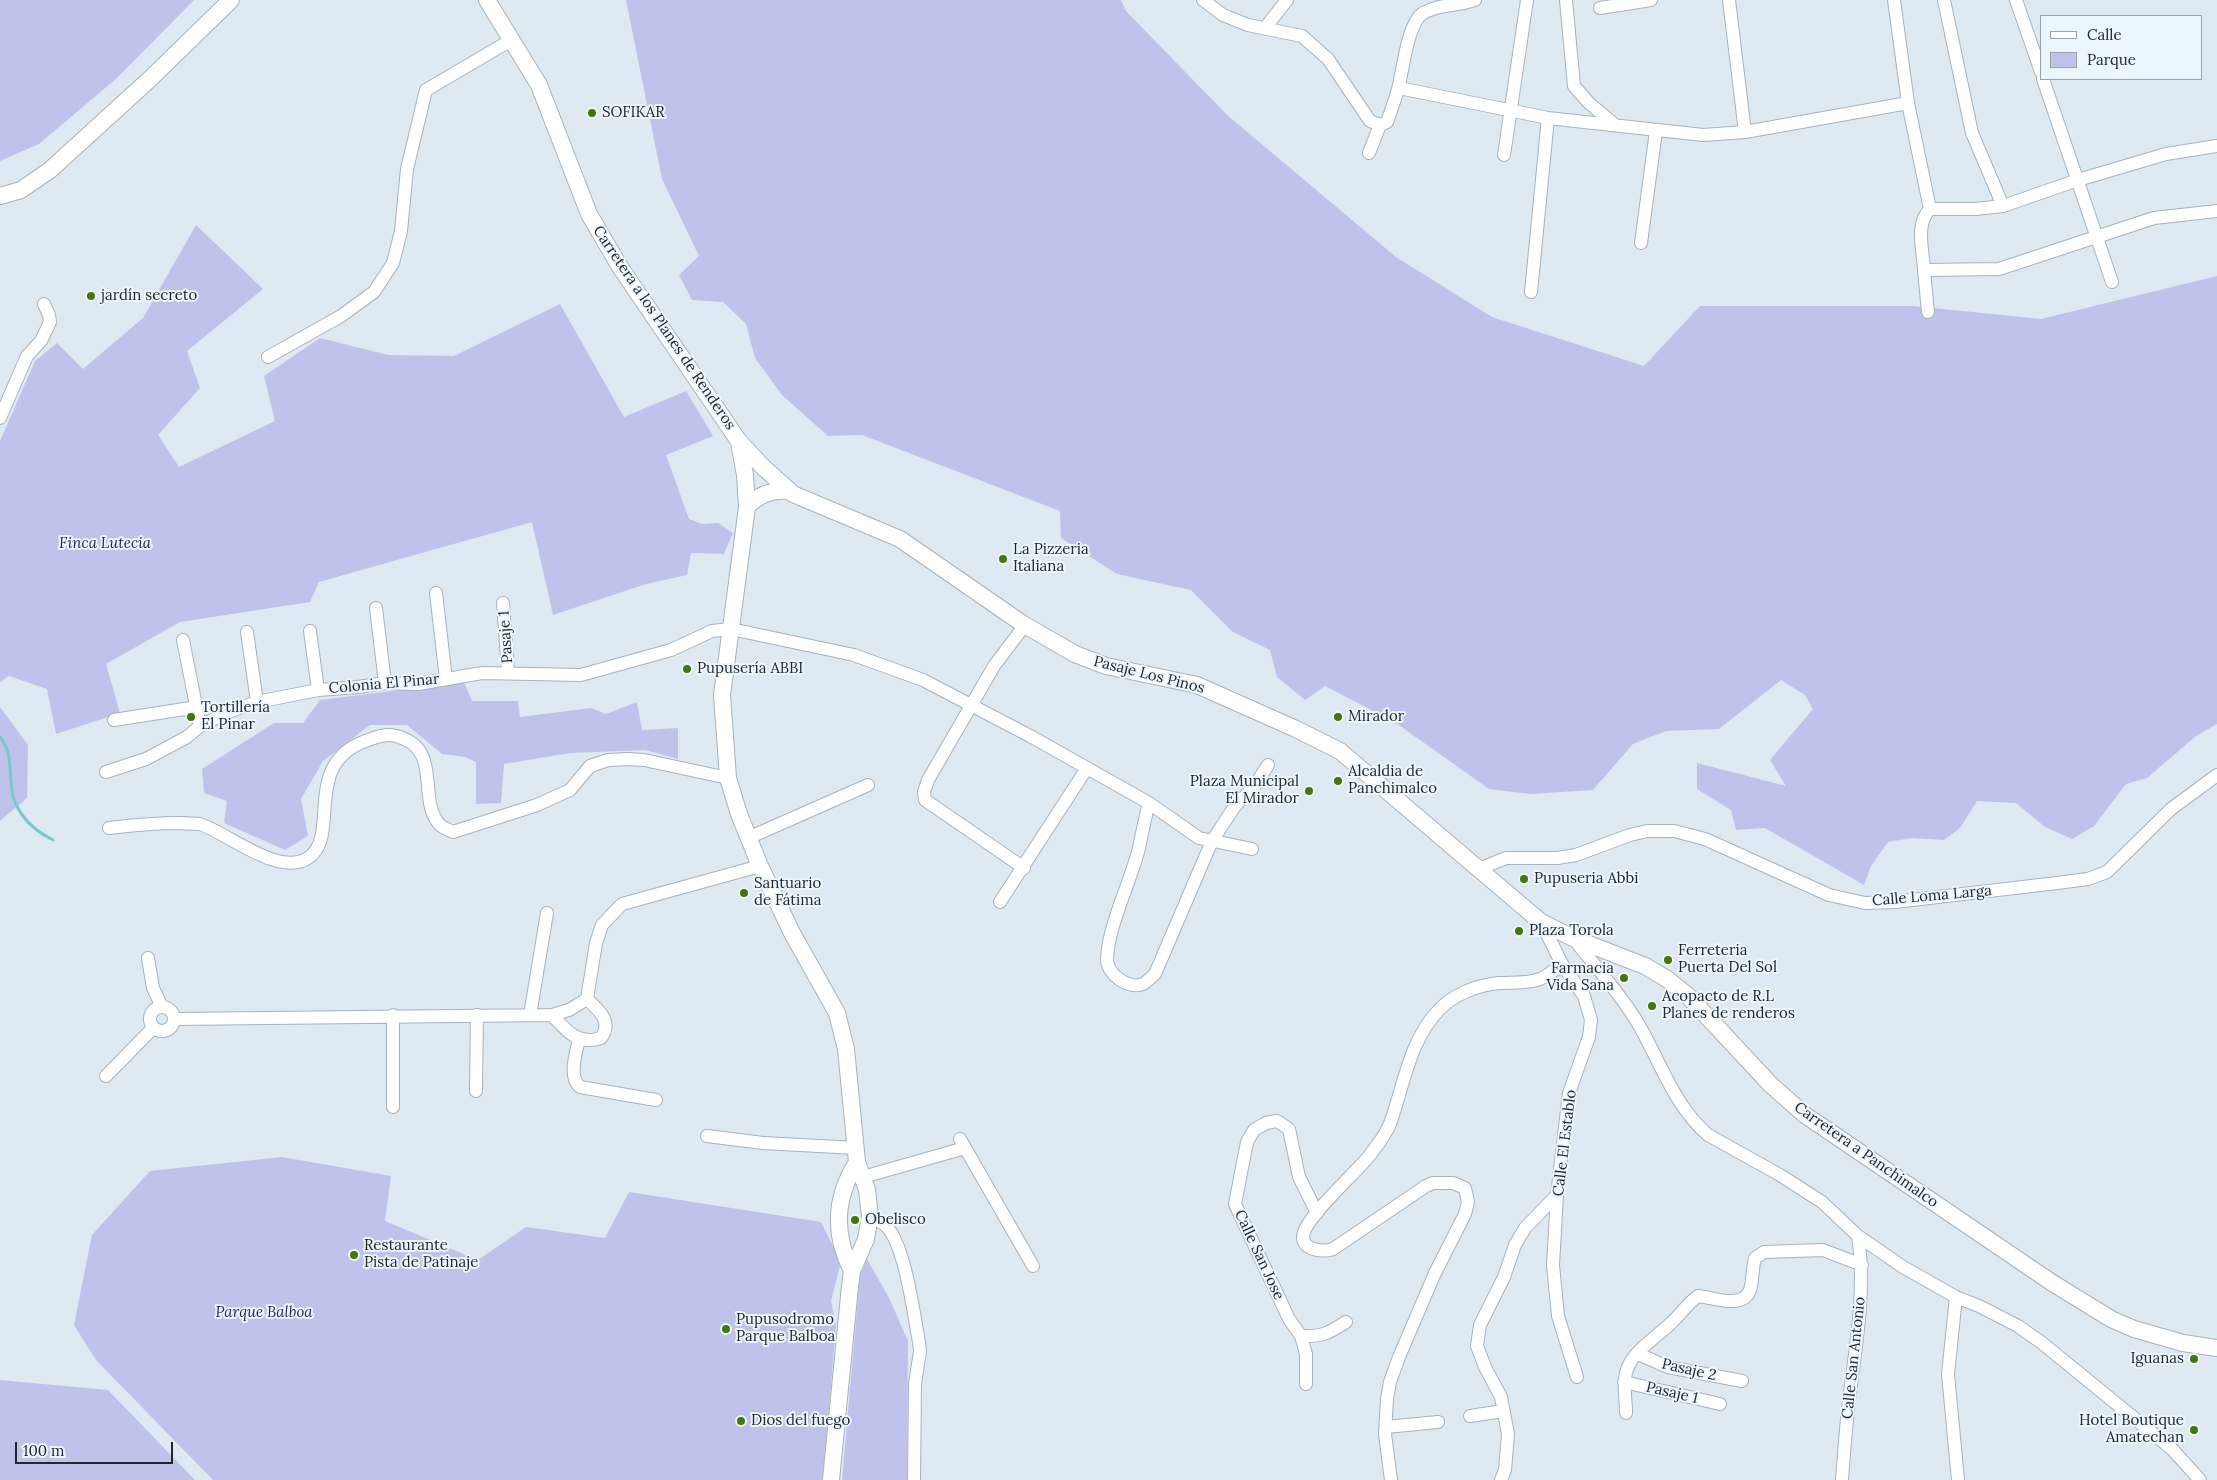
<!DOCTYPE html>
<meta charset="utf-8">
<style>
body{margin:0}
#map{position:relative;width:2217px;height:1480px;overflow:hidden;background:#dee9f1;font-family:Lora,serif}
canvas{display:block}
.legend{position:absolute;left:2040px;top:15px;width:162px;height:65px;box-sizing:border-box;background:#ebf6ff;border:1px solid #9ba4aa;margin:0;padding:6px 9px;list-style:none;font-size:15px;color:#24282b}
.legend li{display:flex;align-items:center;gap:10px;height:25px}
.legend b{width:25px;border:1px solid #9ba4aa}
.scale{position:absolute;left:15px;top:1442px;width:158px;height:22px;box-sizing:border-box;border:2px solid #24282b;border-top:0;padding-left:6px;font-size:15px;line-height:18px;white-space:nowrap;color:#24282b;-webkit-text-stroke:4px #ebf6ff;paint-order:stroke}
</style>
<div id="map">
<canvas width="2217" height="1480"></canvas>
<ul class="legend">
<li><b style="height:6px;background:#fff"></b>Calle</li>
<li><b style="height:14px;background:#bfc3eb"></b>Parque</li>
</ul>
<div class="scale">100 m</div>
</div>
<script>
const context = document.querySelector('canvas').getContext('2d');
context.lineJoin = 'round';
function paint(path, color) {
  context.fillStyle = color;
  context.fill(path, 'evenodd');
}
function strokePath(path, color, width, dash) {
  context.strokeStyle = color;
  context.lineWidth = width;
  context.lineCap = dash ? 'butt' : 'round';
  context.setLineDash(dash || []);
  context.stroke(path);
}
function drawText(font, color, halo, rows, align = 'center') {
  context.font = font + ' Lora,serif';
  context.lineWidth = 4;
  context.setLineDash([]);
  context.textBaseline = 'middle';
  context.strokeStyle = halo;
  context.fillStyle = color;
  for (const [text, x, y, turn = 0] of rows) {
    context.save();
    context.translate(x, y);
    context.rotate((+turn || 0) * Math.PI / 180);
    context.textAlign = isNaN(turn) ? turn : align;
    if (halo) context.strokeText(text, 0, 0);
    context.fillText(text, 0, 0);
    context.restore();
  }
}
paint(new Path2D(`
 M0 0H194L117 78 39 144 0 161Z
 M626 0H1121L1126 11 1227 115 1396 257 1492 317 1644 366 1700 306H1914L2041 319 2217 276V724L2196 736 2147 778 2126 784 2094 826 2072 839 2045 827 2016 803 1977 801 1960 828 1944 840 1912 838 1888 842 1871 866 1864 885 1765 828 1736 830 1731 810 1697 789V763L1786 786 1770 760 1813 709 1805 695 1781 680 1719 729 1666 731 1633 744 1593 790 1530 794 1489 789 1396 723 1325 686 1305 700 1277 677 1270 650 1233 632 1191 590 1117 574 1061 538 1060 511 862 435 828 436 782 395 755 358 746 324 723 302 692 300 679 275 699 256 662 179Z
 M196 225 263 289 187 351 200 388 158 435 179 467 275 421 264 376 320 338 388 355 454 356 560 304 624 417 686 391 713 436 666 455 689 519 702 524 718 523 733 533 724 554 691 553 687 575 646 584 553 615 532 522 319 582 310 602 180 622 106 664 120 713 56 734 47 689 9 676 0 682V441L35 361 57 343 83 369 143 318Z
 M464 682 472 701H518L520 717 591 708 606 714 637 702 642 730 678 728V759L645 750 570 753 504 764 501 803 476 804V762L465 757 442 754 407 725H370L323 761 301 799 308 836 285 850 224 823 227 801 204 793 202 769 274 723H303L320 700Z
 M0 707 28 745 27 798 0 821Z
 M282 1157 391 1176 385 1221 478 1260 526 1227 605 1238 629 1192 821 1222 841 1262 831 1301 836 1325 823 1480H213L96 1360 74 1325 92 1235 150 1171Z
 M867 1259 889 1298 908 1341 907 1480H842L860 1275Z
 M0 1380 108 1390 195 1480H0Z`), '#bfc3eb');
strokePath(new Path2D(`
 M0 737C14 755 8 775 13 796 19 817 35 831 53 840`), '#75cacc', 3);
const minor = new Path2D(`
 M1203 0 1223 15 1248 25 1302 36 1328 59 1370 121 1380 125 1387 122C1391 111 1395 100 1398 89 1403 71 1407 24 1423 13 1438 4 1459 6 1475 0
 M1566 0 1574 86 1589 103 1614 124
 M1729 0 1745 132
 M1894 0 1908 103
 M1944 0 1972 133 2003 206
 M2016 0 2041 72
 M1600 8 1651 0
 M1265 28 1287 0
 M2043 79 2112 282
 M1399 88 1548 118 1703 135 1745 132 1908 103 1930 209C1915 224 1923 250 1924 270L1999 269 2154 218 2217 211
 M1369 153 1380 125
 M1504 155 1527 0
 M1930 209H1975L2003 206 2078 180 2166 154 2217 146
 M1641 243 1656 131
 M1924 270 1928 312
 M1531 292 1548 118
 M268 357 341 316 374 292 393 263 401 231 407 169 426 90 513 39
 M0 418 27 356 41 341 50 322 49 315 44 304
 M436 593 446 679
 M503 603 508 672
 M376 608 385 683
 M310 631 318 690
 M247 632 257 702
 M183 640 200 726
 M114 720 197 707
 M106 772 146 759 187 737 200 726 228 712 257 702 318 690 358 687 385 683 418 684 482 673 581 675 671 650 712 631 731 629 854 655 923 680 1032 737 1149 803 1199 838 1252 849
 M1149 803C1145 818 1142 833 1139 848 1131 881 1108 926 1107 959 1107 974 1128 990 1143 984 1147 982 1151 977 1155 974L1212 841 1235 806 1254 787 1268 765
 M109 828C134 825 157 823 181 823 187 824 194 823 200 824 229 834 279 877 308 858 341 837 302 766 363 742 374 738 385 733 396 736 444 748 416 799 440 825 443 828 449 830 453 832L537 805 570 790 590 766 608 760 628 759 644 760 728 778
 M748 838 868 785
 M1024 868 925 800 924 792 928 780 994 666 1025 625
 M1479 869 1506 858H1557L1576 855 1630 835 1647 831H1674L1705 839 1829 895 1865 903 1895 902 2057 883 2088 879 2107 872 2171 809 2217 775
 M1000 902 1087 768
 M1541 922 1562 964 1584 996 1591 1020 1589 1037 1569 1093 1557 1195 1553 1265 1558 1316 1577 1377
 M1573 938C1594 965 1618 991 1636 1020 1659 1058 1673 1105 1708 1135L1780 1175 1822 1202 1858 1236 1903 1267 1956 1297 1979 1306 2018 1326 2042 1343 2172 1449 2200 1480
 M148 958 153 988 162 1007
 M150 1019a12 12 0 1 1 24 0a12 12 0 1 1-24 0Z
 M393 1015V1107
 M530 1015 547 913
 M552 1015C566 1030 578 1046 601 1038 613 1022 599 1010 587 999
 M174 1019 552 1015 569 1010 587 999 596 943 602 925 622 904 760 866
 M579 1039C576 1054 568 1076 580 1087L656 1100
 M106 1076 153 1028
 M476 1091 477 1015
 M707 1136 763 1143 856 1148
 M960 1139 1033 1266
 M863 1177 965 1148
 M1317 1213 1299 1177 1289 1129 1277 1121 1266 1123 1254 1130 1247 1142 1235 1204 1289 1319 1301 1336C1322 1337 1329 1333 1346 1322
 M870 1216C875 1219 882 1222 886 1226 905 1244 914 1316 919 1342L920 1351 915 1384 914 1480
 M1956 1297 1948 1374 1958 1480
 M1301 1336 1306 1354V1384
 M1638 1354 1668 1367 1742 1381
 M1624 1382 1720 1404
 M1626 1413C1626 1398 1622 1380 1628 1367 1635 1350 1658 1336 1671 1323 1681 1314 1687 1304 1698 1296 1712 1297 1743 1310 1750 1290 1753 1281 1752 1269 1755 1258L1764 1252 1823 1250 1862 1265
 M1470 1416 1503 1411
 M1386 1427 1438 1422
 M1391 1480 1385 1434 1387 1399 1390 1382 1399 1357 1435 1273 1465 1214 1468 1202 1465 1188 1453 1183H1433L1426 1186 1333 1249C1324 1252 1303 1251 1303 1237 1303 1219 1356 1173 1369 1156 1377 1146 1387 1133 1391 1121 1404 1084 1410 1040 1438 1011 1453 994 1478 985 1499 983 1512 982 1528 984 1540 979 1548 976 1556 969 1562 964
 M1501 1480 1505 1470 1508 1434 1501 1397 1485 1367 1477 1346 1480 1325 1504 1277 1515 1245 1525 1228 1557 1195
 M1842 1480C1844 1453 1846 1426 1849 1400 1856 1344 1866 1291 1858 1236`);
const major = new Path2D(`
 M487 0 539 85 589 214 620 267 738 440 762 466 793 494 900 539 1023 624 1075 654 1106 666 1197 685 1296 729 1340 751 1541 922 1573 938 1645 966 1667 979 1688 996 1771 1085 1805 1115 2051 1282 2111 1319 2134 1329 2183 1343 2217 1348
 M0 196 21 190 50 170 151 78 231 0
 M739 442 745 475 747 507 722 695 728 778 739 814 760 866 792 933 837 1013 846 1049 857 1162 867 1190 870 1216 866 1239 852 1271 850 1286 831 1480
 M747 507C759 494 772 490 788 491
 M852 1271C833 1234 835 1197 857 1162`);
strokePath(minor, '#a8b3bb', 14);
strokePath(major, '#a8b3bb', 18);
strokePath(minor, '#fff', 12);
strokePath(major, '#fff', 16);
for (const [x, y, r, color] of [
 [592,113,5,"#427806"],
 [91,296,5,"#427806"],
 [1003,559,5,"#427806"],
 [687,669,5,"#427806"],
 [191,717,5,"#427806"],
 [1338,717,5,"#427806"],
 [1338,781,5,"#427806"],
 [1309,791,5,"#427806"],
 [1524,879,5,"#427806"],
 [744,893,5,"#427806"],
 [1519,931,5,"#427806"],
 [1668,960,5,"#427806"],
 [1624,978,5,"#427806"],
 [1652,1006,5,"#427806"],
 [855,1220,5,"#427806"],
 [354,1255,5,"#427806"],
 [726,1329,5,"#427806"],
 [2194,1359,5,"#427806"],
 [741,1421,5,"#427806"],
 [2194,1430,5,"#427806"]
]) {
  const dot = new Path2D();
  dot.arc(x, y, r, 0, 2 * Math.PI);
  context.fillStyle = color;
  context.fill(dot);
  strokePath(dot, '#ebf6ff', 2);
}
drawText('15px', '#24282b', '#ebf6ff', [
 ["SOFIKAR",602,113],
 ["jardín secreto",101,296],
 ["La Pizzeria",1013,550],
 ["Italiana",1013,567],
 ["Pupusería ABBI",697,669],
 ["Tortillería",201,708],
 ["El Pinar",201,725],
 ["Mirador",1348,717],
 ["Alcaldia de",1348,772],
 ["Panchimalco",1348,789],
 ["Plaza Municipal",1299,782,"right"],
 ["El Mirador",1299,799,"right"],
 ["Pupuseria Abbi",1534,879],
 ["Santuario",754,884],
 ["de Fátima",754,901],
 ["Plaza Torola",1529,931],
 ["Ferreteria",1678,951],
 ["Puerta Del Sol",1678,968],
 ["Farmacia",1614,969,"right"],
 ["Vida Sana",1614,986,"right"],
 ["Acopacto de R.L",1662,997],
 ["Planes de renderos",1662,1014],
 ["Obelisco",865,1220],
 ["Restaurante",364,1246],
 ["Pista de Patinaje",364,1263],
 ["Pupusodromo",736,1320],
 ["Parque Balboa",736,1337],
 ["Iguanas",2184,1359,"right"],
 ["Dios del fuego",751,1421],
 ["Hotel Boutique",2184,1421,"right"],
 ["Amatechan",2184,1438,"right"]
], 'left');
drawText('15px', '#24282b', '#ebf6ff', [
 ["Carretera a los Planes de Renderos",664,328,56],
 ["Pasaje 1",506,637,-94],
 ["Pasaje Los Pinos",1149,675,14],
 ["Colonia El Pinar",384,684,-5],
 ["Calle Loma Larga",1932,896,-5],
 ["Calle El Establo",1565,1143,-83],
 ["Carretera a Panchimalco",1866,1155,35],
 ["Calle San Jose",1259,1255,65],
 ["Calle San Antonio",1854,1358,-84],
 ["Pasaje 2",1689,1370,13],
 ["Pasaje 1",1672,1393,13]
]);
drawText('italic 15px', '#292467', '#ebf6ff', [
 ["Finca Lutecia",105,544],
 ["Parque Balboa",264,1313]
]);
</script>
